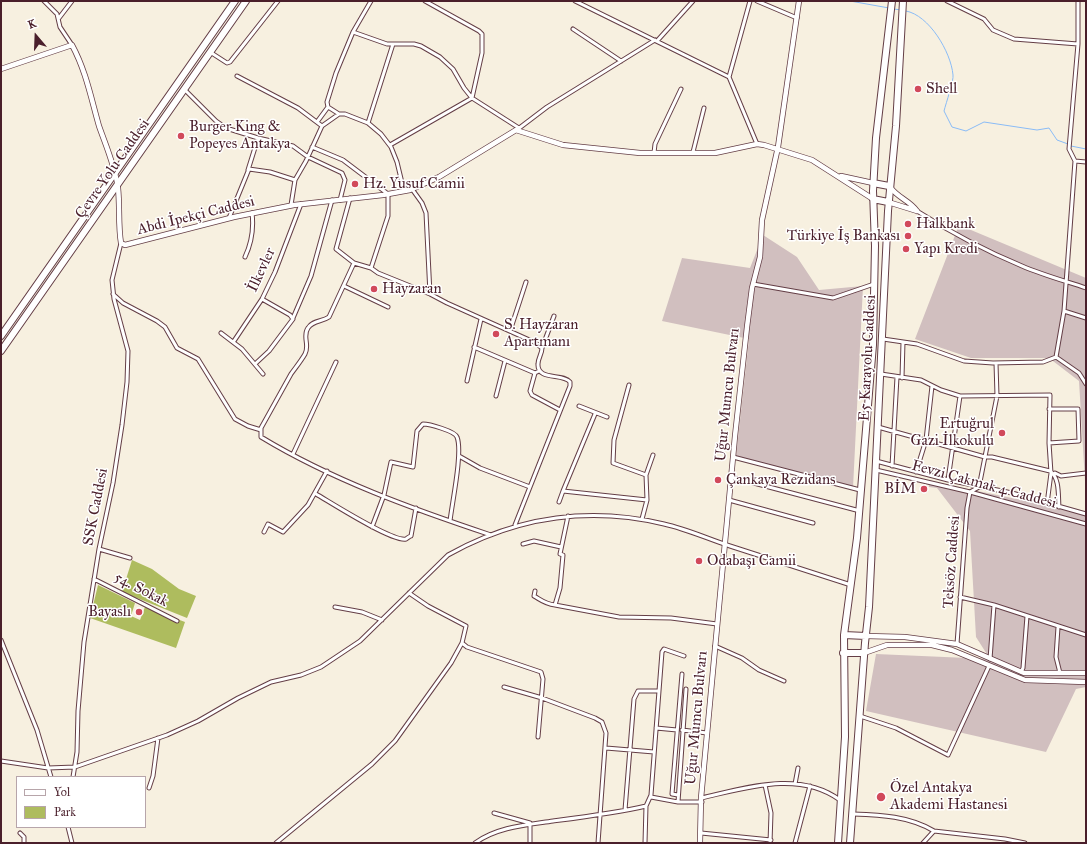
<!DOCTYPE html>
<meta charset="utf-8">
<style>
body{margin:0}
#map{position:relative;width:1087px;height:844px;overflow:hidden;background:#f7f0e0;font-family:"IM FELL Great Primer",serif}
canvas{display:block}
.frame{position:absolute;inset:0;border:2px solid #4a1f2b;pointer-events:none}
.legend{position:absolute;left:16px;top:776px;width:130px;height:52px;box-sizing:border-box;background:#fff;border:1px solid #b7a5aa;margin:0;padding:5px 7px;list-style:none;font-size:12px;color:#4a1f2b}
.legend li{display:flex;align-items:center;gap:8px;height:20px}
.legend b{width:20px;border:1px solid #b7a5aa}
.north{position:absolute;left:16px;top:16px;width:40px;height:40px;-webkit-text-stroke:3px #fff;paint-order:stroke;rotate:341deg;font-size:11px;font-weight:700;line-height:16px;text-align:center;color:#4a1f2b}
.north::after{content:'';display:block;margin:auto;width:14px;height:18px;background:#4a1f2b;clip-path:polygon(50% 0,100% 100%,50% 72%,0 100%)}
</style>
<div id="map">
<canvas width="1087" height="844"></canvas>
<div class="frame"></div>
<ul class="legend">
<li><b style="height:5px;background:#fff"></b>Yol</li>
<li><b style="height:11px;background:#aebc5e"></b>Park</li>
</ul>
<div class="north">K</div>
</div>
<script>
const context = document.querySelector('canvas').getContext('2d');
context.lineJoin = 'round';
function paint(path, color) {
  context.fillStyle = color;
  context.fill(path, 'evenodd');
}
function strokePath(path, color, width, dash) {
  context.strokeStyle = color;
  context.lineWidth = width;
  context.lineCap = dash ? 'butt' : 'round';
  context.setLineDash(dash || []);
  context.stroke(path);
}
function drawText(font, color, halo, rows, align = 'center') {
  context.font = font + ' "IM FELL Great Primer",serif';
  context.lineWidth = 3;
  context.setLineDash([]);
  context.textBaseline = 'middle';
  context.strokeStyle = halo;
  context.fillStyle = color;
  for (const [text, x, y, turn = 0] of rows) {
    context.save();
    context.translate(x, y);
    context.rotate((+turn || 0) * Math.PI / 180);
    context.textAlign = isNaN(turn) ? turn : align;
    if (halo) context.strokeText(text, 0, 0);
    context.fillText(text, 0, 0);
    context.restore();
  }
}
paint(new Path2D(`
 M959 225 1086 278V498L1079 381 1049 358H971L915 339Z
 M763 235 797 257 819 290 863 286 853 488 736 456 749 339 662 321 682 258 750 268Z
 M928 481 1086 513V687L1076 689 1046 752 866 711 876 654 990 659 976 637 970 531 937 488 929 487Z`), '#d1bfbf');
paint(new Path2D(`
 M132 560 152 569 179 589 196 596 187 618 122 592Z
 M98 585 135 603 131 616 140 620 145 607 185 622 176 648 90 618Z`), '#aebc5e');
strokePath(new Path2D(`
 M850 1 889 8
 M894 9 901 10
 M906 11C929 15 951 52 953 75 954 80 946 103 944 111L952 127 966 131 984 122 1037 130 1049 128 1057 140 1068 144
 M1071 146 1086 149`), '#89bbf6', 1);
const street = new Path2D(`
 M44 1 57 14 60 27 72 45
 M371 1 353 32 387 44H414L421 46 440 57 453 69 464 88 472 98 519 128
 M575 1 729 77 757 144
 M757 1 797 18
 M947 1 984 19 993 30 1014 39 1078 44
 M59 18 72 1
 M573 29 621 61
 M657 41 693 1
 M210 52 227 63 230 62 278 1
 M237 76 298 108 322 126
 M729 77 750 1
 M184 89 216 121 226 128 258 138 293 146 308 157 342 173 345 180 340 200
 M339 114 328 107 327 102 336 73 353 32
 M317 122 328 107
 M368 123 393 44
 M518 129 547 107 655 40
 M390 145 472 98 482 53V34L479 31 425 1
 M312 147 343 160 388 194V216L371 268
 M693 152 704 108
 M654 153 655 144 681 89
 M1075 161 1086 162
 M248 170 258 138
 M412 189 422 203 426 213 430 294 447 303 534 342 542 348C542 354 538 358 538 364 537 381 563 373 570 382V386L530 487
 M350 198 336 249 354 263 371 268 378 273 430 294
 M291 205 295 180 306 161 322 126 339 114H345L368 123 381 134 391 147 397 162 404 191
 M917 211C950 232 986 251 1022 266 1043 275 1065 281 1086 288
 M229 218 249 169 270 172 295 180
 M245 257C252 242 254 229 252 213
 M354 263 329 317C322 322 313 320 308 328 302 336 310 345 305 354 301 361 296 367 291 374 281 392 271 410 261 428V437C332 480 413 509 491 535
 M753 284 833 298 874 284
 M344 286 388 307
 M113 294 123 303 157 321 165 327 177 348 198 359 235 419 248 426 261 430
 M1064 311 1086 318
 M293 318 311 276 332 200
 M510 331 526 282
 M221 333 242 349 263 374
 M883 339 917 344 964 361 993 363 1043 362 1056 357
 M234 341 262 299 275 272 301 204
 M474 347 535 373 539 371
 M542 348 554 316
 M1056 357 1064 311 1075 161 1069 149 1078 44V1
 M1056 357 1079 373 1086 384
 M255 364 269 351 293 319 290 315 262 299
 M535 373 530 391 532 395 560 410
 M881 374 921 380 941 390 960 396 1050 395 1049 443 1051 473 1047 504
 M902 378 903 342
 M467 381 481 319
 M629 385 614 440 613 463 646 475 647 500 642 519
 M496 396 505 361
 M579 406 607 417
 M595 414 563 491 647 500
 M878 427 985 457H992L1050 471C1060 478 1058 496 1059 507
 M1049 443 1079 441 1078 409H1049
 M293 454 336 362
 M459 456 480 468 530 487 515 525
 M733 457 860 490
 M876 461 948 480 1012 493 1086 514
 M892 466 897 377
 M876 470 970 492 1086 524
 M916 472 926 440 932 386
 M1055 473 1061 476 1086 473
 M646 475 653 455
 M731 477 860 511
 M948 480 960 396
 M316 494C330 502 392 542 406 539 406 539 410 536 411 536L416 508
 M729 500 813 523
 M559 502 563 491
 M568 516 560 554 563 555 560 588 555 605 619 617 671 618 717 624
 M372 527 384 495 391 462 413 467 417 431 423 424C429 424 455 431 457 437 463 452 452 503 450 521
 M264 532 268 524 283 532 308 505 327 471
 M523 544 534 541 561 547
 M99 549 130 558
 M94 579 177 621
 M535 591 534 596C541 600 545 604 555 605
 M960 597 994 605 1086 635
 M335 607 362 612 382 620
 M1058 627 1056 657 1060 673
 M1 640 37 730 51 777
 M462 643 467 647 541 672 543 679 538 737
 M957 644 967 508 970 492 979 487 997 396 996 363
 M715 646 742 658 759 670 784 681
 M990 659 994 605
 M1021 672 1023 668 1027 616
 M504 687 542 698 595 718 602 722 606 733 598 843
 M860 716 896 728 948 755 989 666
 M656 728 677 730
 M682 730 707 733
 M606 748 654 752
 M1 761 48 768 75 767 167 735 198 721 238 698 271 682 301 675 321 667 360 641 448 555C516 517 588 506 664 524 687 529 708 539 730 546 771 559 811 572 851 585
 M73 777 77 752 78 711 84 642 99 549 113 483 122 425 127 382 128 351 114 299 112 280 121 243
 M795 784 798 768
 M765 785 771 813 770 843
 M149 788 153 776 158 738
 M678 795 672 794 682 674
 M651 797 678 802H702
 M701 798C746 788 799 770 840 800
 M678 802 686 689
 M625 810 634 699 638 691H658
 M494 813 530 823V843
 M853 814C881 815 909 816 934 831L1005 839 1025 843
 M68 827 72 843
 M20 833 24 837V843
 M701 833 771 840
 M276 843 372 764 395 741 451 663 462 643 466 626 428 606 409 593
 M475 843C497 827 526 825 553 821 584 817 616 813 646 806L651 795 662 652 664 649 684 656
 M645 843 646 806
 M795 843 810 786
 M923 843 934 831`);
const secondary = new Path2D(`
 M1 69 72 45C86 71 91 98 99 126 106 146 115 166 118 188 120 206 118 225 121 243L125 245 234 217 294 205 383 195 410 190 439 177 516 130 563 145 640 153H715L757 144 764 145 812 160 873 199
 M841 176 873 183
 M890 187C898 198 909 200 917 211
 M888 202 917 211
 M866 636 905 637 957 644 1024 673H1086
 M864 653 887 645H932L952 650 1025 680 1086 682
 M700 843 701 798 735 436 747 327 752 288 760 257 762 220 778 147 799 1`);
const highway = new Path2D(`
 M873 183 889 186
 M873 199 888 202
 M1 336 235 1
 M1 351 246 1
 M844 635 866 636
 M843 653H864
 M838 843 845 737 844 635 857 538 873 345 875 246 873 191 876 138 892 1
 M850 843 865 643 869 607 888 211 896 126 903 1`);
strokePath(street, '#643e46', 5);
strokePath(secondary, '#643e46', 6);
strokePath(highway, '#643e46', 8);
strokePath(street, '#fff', 3);
strokePath(secondary, '#fff', 4.5);
strokePath(highway, '#fff', 6);
for (const [x, y, r, color] of [
 [918,89,4,"#d1495b"],
 [181,136,4,"#d1495b"],
 [355,184,4,"#d1495b"],
 [908,224,4,"#d1495b"],
 [908,236,4,"#d1495b"],
 [906,249,4,"#d1495b"],
 [374,289,4,"#d1495b"],
 [496,334,4,"#d1495b"],
 [1002,433,4,"#d1495b"],
 [718,480,4,"#d1495b"],
 [924,489,4,"#d1495b"],
 [699,561,4,"#d1495b"],
 [139,612,4,"#d1495b"],
 [881,797,5,"#d1495b"]
]) {
  const dot = new Path2D();
  dot.arc(x, y, r, 0, 2 * Math.PI);
  context.fillStyle = color;
  context.fill(dot);
  strokePath(dot, '#fff', 1.5);
}
drawText('15px', '#4a1f2b', '#fff', [
 ["Shell",926,89],
 ["Burger King &",189,127],
 ["Popeyes Antakya",189,144],
 ["Hz. Yusuf Camii",363,184],
 ["Halkbank",916,224],
 ["Türkiye İş Bankası",900,236,"right"],
 ["Yapı Kredi",914,249],
 ["Hayzaran",382,289],
 ["S. Hayzaran",504,325],
 ["Apartmanı",504,342],
 ["Ertuğrul",994,424,"right"],
 ["Gazi İlkokulu",994,441,"right"],
 ["Çankaya Rezidans",726,480],
 ["BİM",916,489,"right"],
 ["Odabaşı Camii",707,561],
 ["Bayaslı",131,612,"right"],
 ["Özel Antakya",890,788],
 ["Akademi Hastanesi",890,805]
], 'left');
drawText('15px', '#4a1f2b', '#fff', [
 ["Çevre Yolu Caddesi",113,169,-55],
 ["Abdi İpekçi Caddesi",196,216,-14],
 ["İlkevler",262,270,-65],
 ["E5 Karayolu Caddesi",868,358,-87],
 ["Uğur Mumcu Bulvarı",728,395,-84],
 ["Fevzi Çakmak 4 Caddesi",984,485,15],
 ["SSK Caddesi",96,507,-79],
 ["Teksöz Caddesi",952,562,-86],
 ["54. Sokak",141,590,27],
 ["Uğur Mumcu Bulvarı",697,718,-85]
]);
</script>
